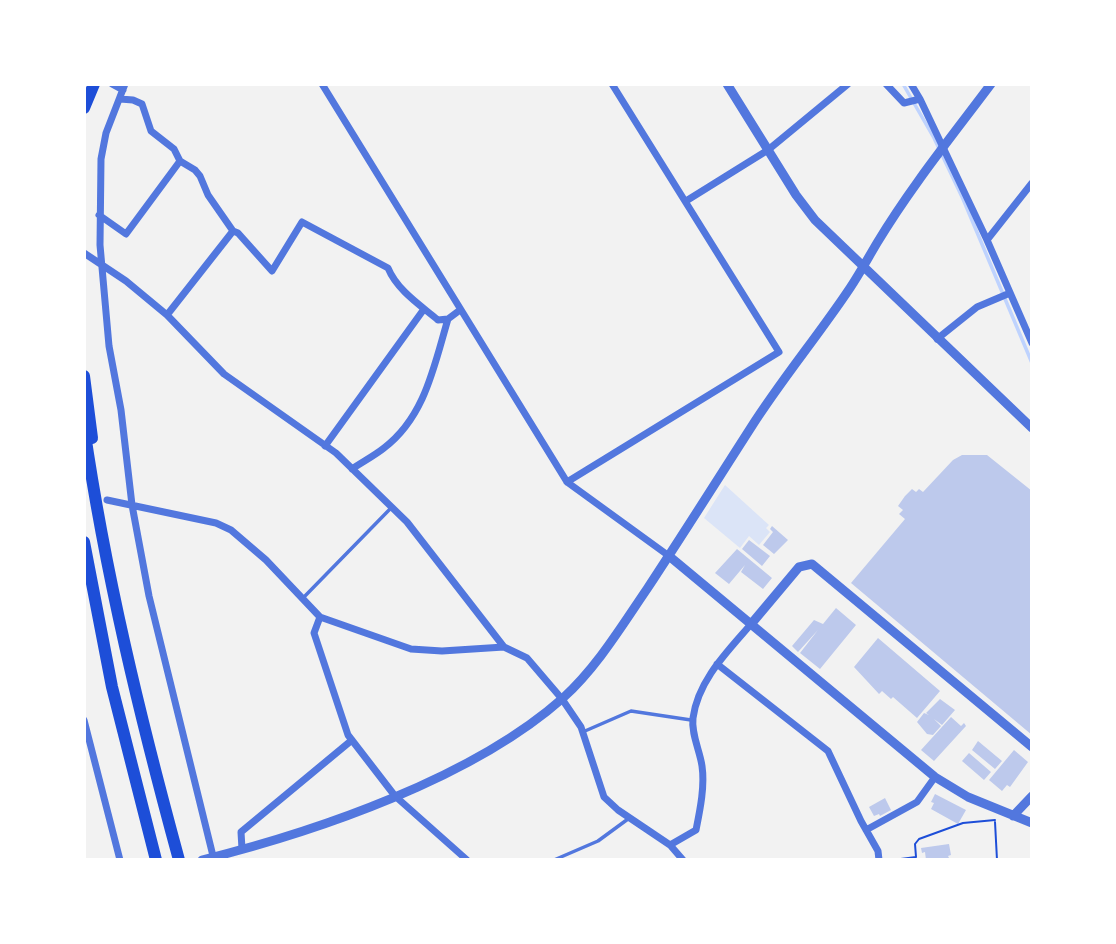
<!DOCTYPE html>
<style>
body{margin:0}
#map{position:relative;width:1116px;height:944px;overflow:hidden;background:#f2f2f2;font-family:Figtree,sans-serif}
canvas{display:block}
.frame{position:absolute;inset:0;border:86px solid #fff;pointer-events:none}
</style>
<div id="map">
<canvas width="1116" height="944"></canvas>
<div class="frame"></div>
</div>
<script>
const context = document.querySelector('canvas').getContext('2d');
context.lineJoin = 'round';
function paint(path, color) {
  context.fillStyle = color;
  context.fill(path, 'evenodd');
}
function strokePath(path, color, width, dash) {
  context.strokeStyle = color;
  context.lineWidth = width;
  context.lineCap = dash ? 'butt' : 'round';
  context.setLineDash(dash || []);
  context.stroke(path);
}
paint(new Path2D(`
 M725 485 769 525 766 528 770 532 759 545 749 536 740 548 704 518Z`), '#dbe4f7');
strokePath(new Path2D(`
 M903 84 934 138 963 199 1032 363`), '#bfd3fe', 3.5);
paint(new Path2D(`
 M962 455H987L1032 491V735L851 583 905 519 899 514 903 510 898 506 905 496 912 489 916 492 919 489 923 492 953 460Z
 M772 526 788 540 774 554 763 545 773 532 770 529Z
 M749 540 770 556 762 566 742 549Z
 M737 549 772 578 763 589 741 572 745 565 729 584 715 573Z
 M836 608 856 625 820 669 800 653 818 630 798 652 792 646 814 620 823 624Z
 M878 638 940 691 917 718 893 697 891 699 882 691 879 694 854 667Z
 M940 699 955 710 942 725 934 719 941 726 933 735 927 734 917 722 924 713 929 715 926 713Z
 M951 717 961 726 964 723 966 726 934 761 921 750Z
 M978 741 1002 761 995 769 972 750Z
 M1014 750 1028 762 1010 787 1007 785 1002 791 989 780Z
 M969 753 991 772 984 780 962 761Z
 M935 794 966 810 958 824 931 809 934 803 931 802Z
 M885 798 891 810 880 816 879 814 874 816 869 807Z
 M949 844 951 855 948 856 949 858 926 860 925 852 922 853 921 848Z`), '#bdc9ec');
strokePath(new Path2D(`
 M995 822 997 860
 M893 860 916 857 915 844 919 839 963 823 995 820`), '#1d4ed8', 2);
strokePath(new Path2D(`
 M304 597 391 508
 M585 731 631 711 691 720
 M554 860 598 841 628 819`), '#5277de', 3.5);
strokePath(new Path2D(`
 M112 84 123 90
 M125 84 106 133 101 159 100 245 109 346 121 410 132 505 149 596 214 860
 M322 84 567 482 779 352 612 84
 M886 84 904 103 920 99 987 240 1032 343
 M911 84 920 99
 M120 99 133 100 142 104 151 131 174 149 180 161
 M686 201 768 150 848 84
 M99 215 126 234 180 161 195 170 200 176 208 195 233 231 238 233 272 271 302 222 388 268C397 290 420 305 438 320L448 319
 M987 240 1032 183
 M84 253 126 281 167 315 224 374 336 453 407 522 504 647 527 658 562 699 581 727 604 797 618 810 670 845 683 860
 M167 315 233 231
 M937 339 977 307 1010 293
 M325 446 424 309
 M352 469C362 462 374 456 384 448 425 417 434 366 448 319L460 310
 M567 482 669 556
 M107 500 216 523 231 530 266 560 320 617 411 649 442 651 504 647
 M320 617 314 633 348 735 395 796 467 860
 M717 664 828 751 861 821 878 851 879 860
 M84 720 120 860
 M866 830 917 802 935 777
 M670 845 696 830C700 810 705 786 702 766 700 751 691 734 693 718 698 680 728 651 752 623
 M242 849 241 832 352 740`), '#5277de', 7);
strokePath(new Path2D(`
 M727 84 796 195 815 220 1032 428
 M669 556 935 777 968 797 1032 823
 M752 623 799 567 812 564 1032 747
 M1013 816 1032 796
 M202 860C318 831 473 778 563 698 597 667 621 627 647 589 682 536 716 482 750 429 781 380 818 336 850 288 860 273 868 258 877 243 910 188 952 136 991 84`), '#5277de', 9);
strokePath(new Path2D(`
 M84 108 94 84
 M84 376 92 438
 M84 427C105 573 140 717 179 860
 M84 542 112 687 156 860`), '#1d4ed8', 12);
</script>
